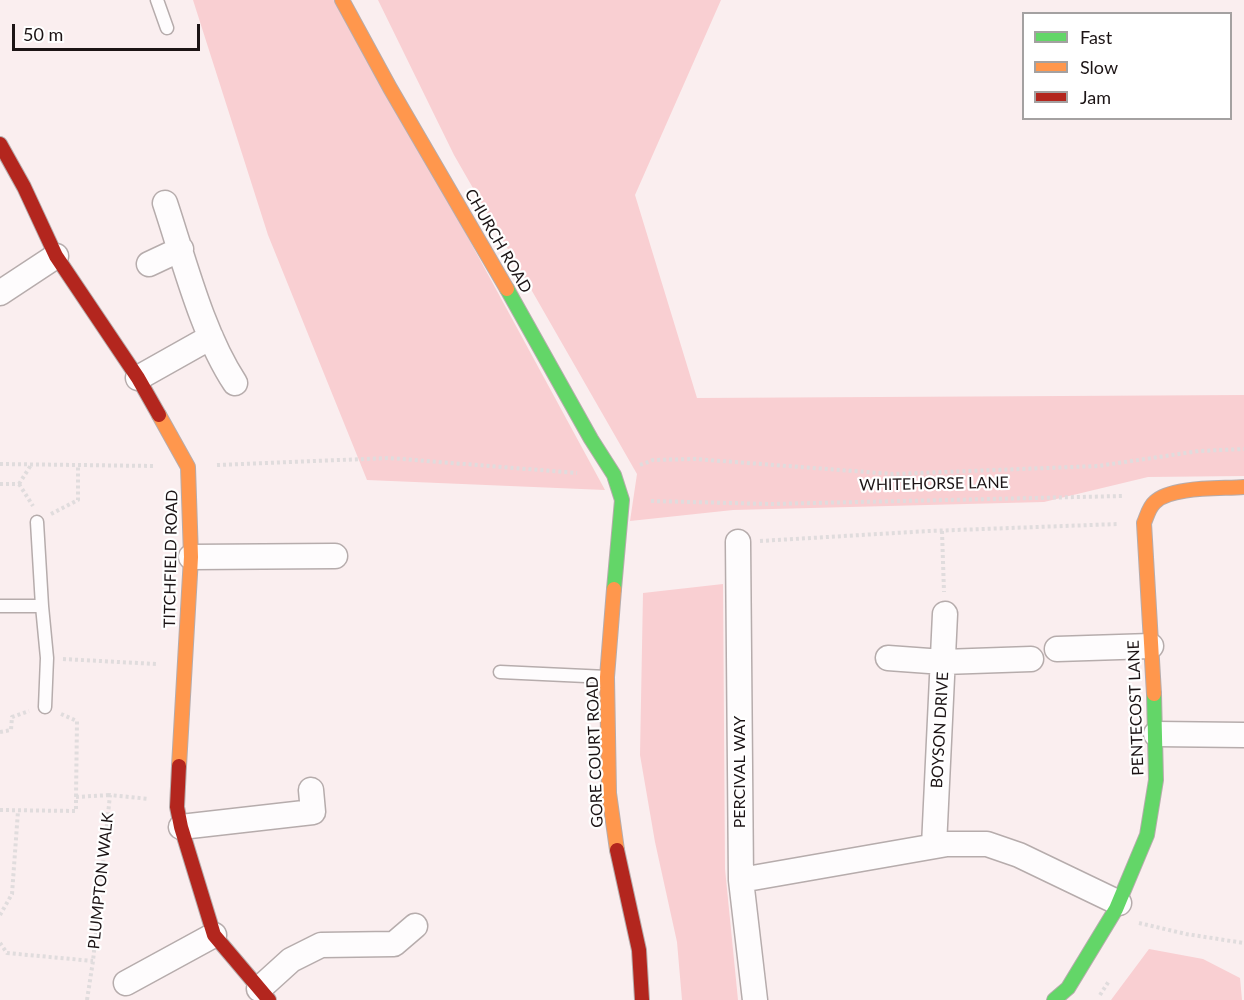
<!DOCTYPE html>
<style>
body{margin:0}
#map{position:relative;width:1244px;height:1000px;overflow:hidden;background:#faeeef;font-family:Lato,sans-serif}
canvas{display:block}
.legend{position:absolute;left:1022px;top:12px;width:210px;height:108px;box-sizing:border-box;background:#fff;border:2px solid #a4a1a1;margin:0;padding:8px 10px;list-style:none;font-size:18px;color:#1c1415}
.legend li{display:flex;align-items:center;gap:12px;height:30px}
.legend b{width:30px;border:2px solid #a4a1a1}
.scale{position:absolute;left:12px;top:24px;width:188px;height:27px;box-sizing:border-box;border:3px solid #1c1415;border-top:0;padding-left:8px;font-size:18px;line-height:21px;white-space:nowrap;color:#1c1415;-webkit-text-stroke:4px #fff;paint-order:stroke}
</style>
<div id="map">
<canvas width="1244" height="1000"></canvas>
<ul class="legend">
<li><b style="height:8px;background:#63d668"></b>Fast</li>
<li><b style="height:8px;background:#ff974d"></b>Slow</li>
<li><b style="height:8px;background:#b3261e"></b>Jam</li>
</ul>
<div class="scale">50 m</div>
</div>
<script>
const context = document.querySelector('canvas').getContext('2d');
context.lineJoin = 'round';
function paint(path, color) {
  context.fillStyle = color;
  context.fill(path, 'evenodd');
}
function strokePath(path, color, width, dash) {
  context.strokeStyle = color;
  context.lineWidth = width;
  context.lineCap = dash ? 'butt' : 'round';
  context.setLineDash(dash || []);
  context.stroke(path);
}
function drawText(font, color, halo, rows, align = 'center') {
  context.font = font + ' Lato,sans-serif';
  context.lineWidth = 4.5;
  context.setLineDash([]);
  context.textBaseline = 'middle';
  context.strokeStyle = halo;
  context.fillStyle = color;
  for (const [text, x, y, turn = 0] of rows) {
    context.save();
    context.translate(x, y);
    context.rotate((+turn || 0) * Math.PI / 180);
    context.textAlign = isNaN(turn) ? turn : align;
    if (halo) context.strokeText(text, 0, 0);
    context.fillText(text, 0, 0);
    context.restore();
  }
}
paint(new Path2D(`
 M193 0H339L605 490 367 480 268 235Z
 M378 0H721L635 195 697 398 1244 395V476L1148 477 1044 502 733 510 630 521 637 474 454 155Z
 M723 584 725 869 738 1000H682L677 942 655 842 640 755 643 593Z
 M1149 949 1203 959 1240 978 1242 1000H1111Z`), '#f9cfd2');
const lane = new Path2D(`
 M157 0 167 28
 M37 522 42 606 47 658 45 707
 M0 606H42
 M500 672 607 677`);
const street = new Path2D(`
 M165 203C184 260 202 333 235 383
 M149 264 181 249
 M0 293 56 256
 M138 378 211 337
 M738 542 741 880 755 1000
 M191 557 335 556
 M1057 649 1151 646
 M888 658 943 662 1031 659
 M1156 734 1244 735
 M181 827 313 812 311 790
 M934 846 945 614
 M741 880 947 844H987L1019 855 1119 903
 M126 983 214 935
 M259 989 291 960 321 945 394 944 415 926`);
const fast = new Path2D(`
 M507 289 591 439 614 475 622 500 614 589
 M1054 1000 1068 988 1116 909 1147 835 1156 780 1154 694`);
const slow = new Path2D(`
 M342 0 390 88 507 289
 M159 415 188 467 191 557 179 766
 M614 589 607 677 609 793 617 850
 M1154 694 1144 523C1147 516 1149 507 1155 502 1171 486 1222 489 1244 487`);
const jam = new Path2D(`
 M0 144 24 187 56 256 138 378 159 415
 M179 766 177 807 181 827 214 935 269 1000
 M617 850 639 950 642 1000`);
strokePath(lane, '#b6acac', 15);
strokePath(street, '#b6acac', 27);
strokePath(fast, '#b6acac', 16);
strokePath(slow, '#b6acac', 16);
strokePath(jam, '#b6acac', 16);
strokePath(new Path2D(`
 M0 464 155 466
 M217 465 389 458 577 473
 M640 465 653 460 695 459 893 474 1098 466 1199 451 1244 449
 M0 484H19
 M19 484 33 506
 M19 484 31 465
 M651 501 770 504 1123 496
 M51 514 78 500V465
 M942 531 944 592
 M760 541 929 531 1118 524
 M63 659 156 664
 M61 714 77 721 76 797
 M0 732 11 730 12 717 29 711
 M0 810 76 811V797L110 795
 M0 915 12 894 18 811
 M1139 923 1186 934 1244 943
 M0 943 7 953 93 961
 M1100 995 1109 981
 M87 1000 93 961 110 795 149 799`), '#e0dcdd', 4, [3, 3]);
strokePath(lane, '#fefcfd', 12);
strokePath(street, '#fefcfd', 24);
strokePath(fast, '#63d668', 14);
strokePath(slow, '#ff974d', 14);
strokePath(jam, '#b3261e', 14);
drawText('16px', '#1c1415', '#fff', [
 ["CHURCH ROAD",498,241,60],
 ["WHITEHORSE LANE",934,484,-1],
 ["TITCHFIELD ROAD",171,559,-89],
 ["PENTECOST LANE",1136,708,-92],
 ["BOYSON DRIVE",940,730,-87],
 ["GORE COURT ROAD",595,752,-92],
 ["PERCIVAL WAY",740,772,-90],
 ["PLUMPTON WALK",101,881,-84]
]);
</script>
